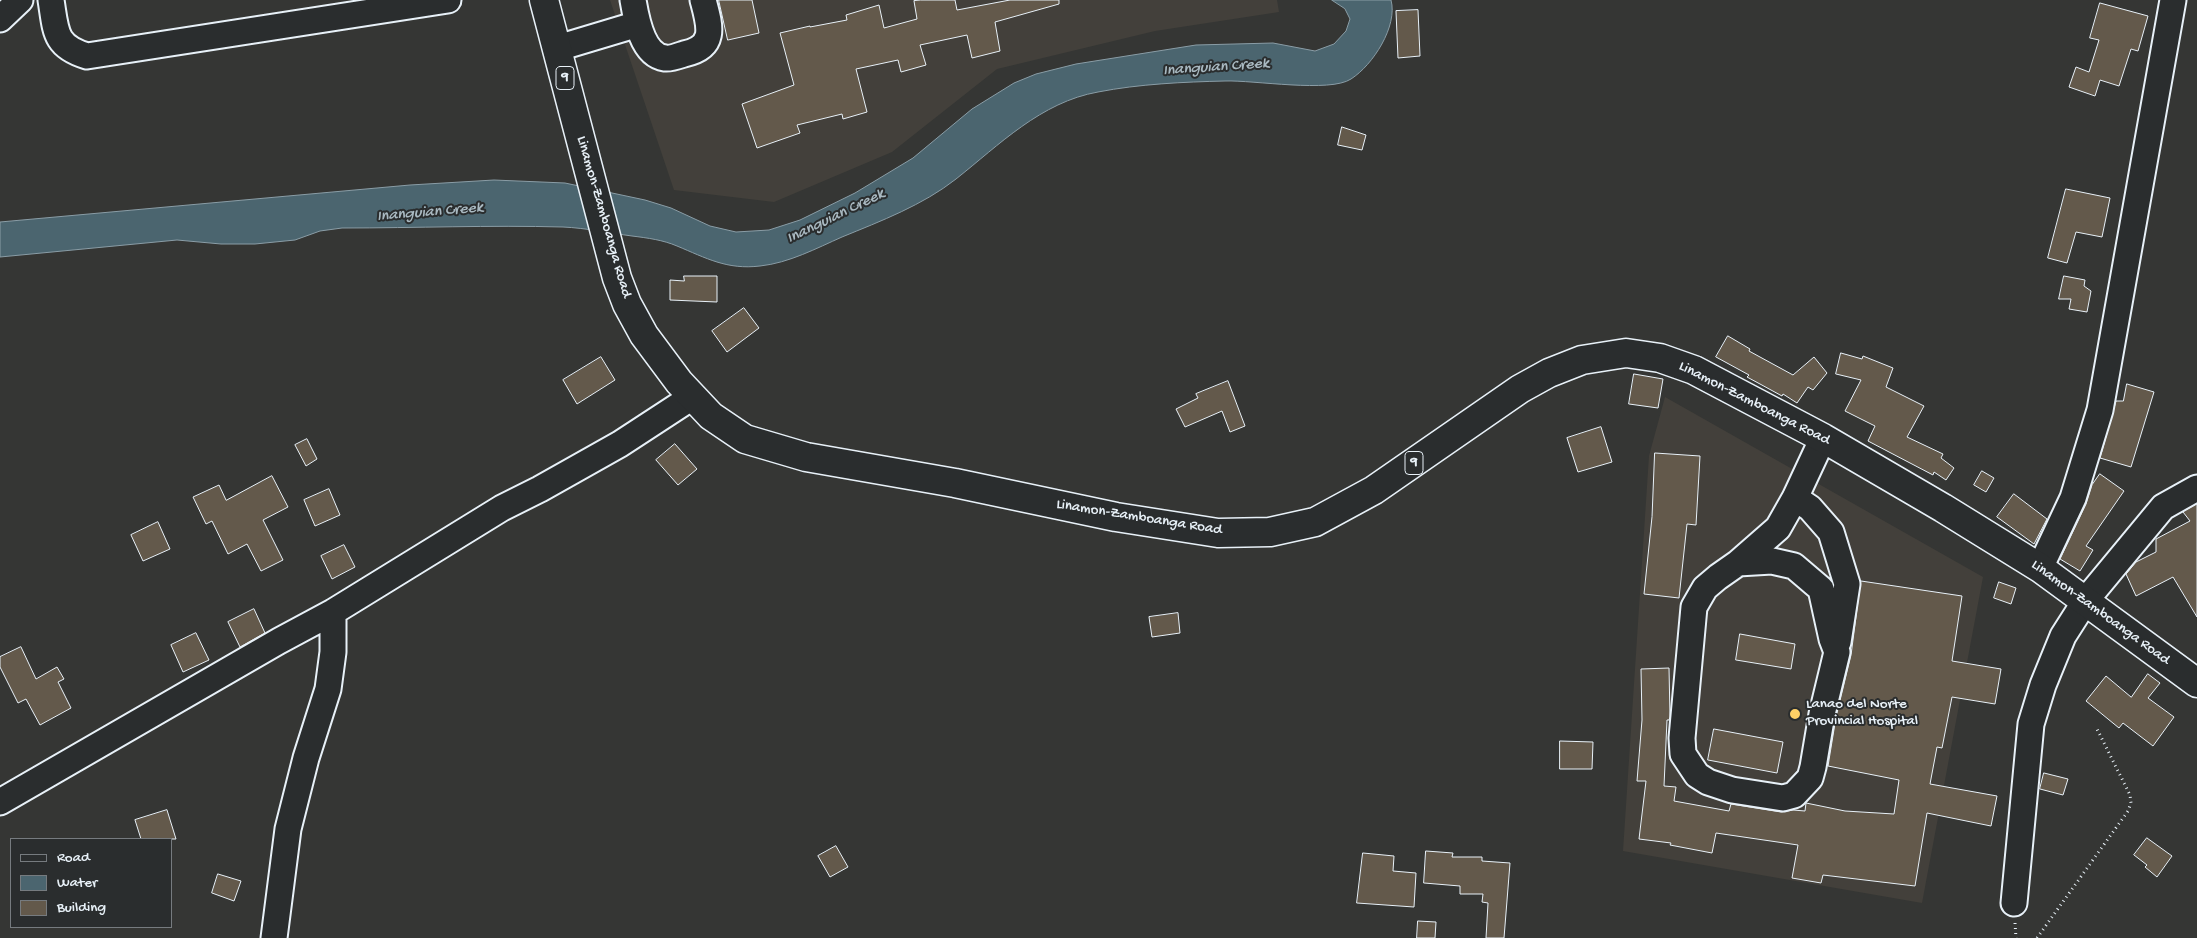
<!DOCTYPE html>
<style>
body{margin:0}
#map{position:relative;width:2197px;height:938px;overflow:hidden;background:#353634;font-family:"Gochi Hand",sans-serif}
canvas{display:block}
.legend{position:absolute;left:10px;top:838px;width:162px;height:90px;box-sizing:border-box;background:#2a2d2e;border:1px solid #767b7f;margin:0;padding:6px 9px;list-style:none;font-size:15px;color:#e8f1f8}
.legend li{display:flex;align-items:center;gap:10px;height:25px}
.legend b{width:25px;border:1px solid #767b7f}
</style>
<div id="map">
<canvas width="2197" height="938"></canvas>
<ul class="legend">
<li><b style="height:6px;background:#2a2d2e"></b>Road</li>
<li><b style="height:14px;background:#4b656f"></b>Water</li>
<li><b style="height:14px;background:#63594b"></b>Building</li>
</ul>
</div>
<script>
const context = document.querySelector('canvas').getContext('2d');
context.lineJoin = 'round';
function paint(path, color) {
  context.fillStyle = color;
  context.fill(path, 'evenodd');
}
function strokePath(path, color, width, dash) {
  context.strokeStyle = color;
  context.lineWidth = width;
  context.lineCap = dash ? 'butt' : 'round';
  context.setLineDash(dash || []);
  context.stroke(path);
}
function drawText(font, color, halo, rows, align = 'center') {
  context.font = font + ' "Gochi Hand",sans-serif';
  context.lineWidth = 4;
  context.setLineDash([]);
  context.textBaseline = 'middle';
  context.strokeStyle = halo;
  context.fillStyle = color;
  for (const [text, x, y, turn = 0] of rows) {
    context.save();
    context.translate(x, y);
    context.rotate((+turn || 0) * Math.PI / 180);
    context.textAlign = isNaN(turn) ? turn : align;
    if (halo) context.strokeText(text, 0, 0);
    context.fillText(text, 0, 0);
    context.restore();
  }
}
paint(new Path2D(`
 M610 0H1277L1279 12 1155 31 997 69 892 152 774 202 674 190Z
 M1665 397 1983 577 1922 903 1623 851 1649 456Z`), '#43403b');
const water = new Path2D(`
 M1332 0H1391C1398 26 1373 65 1351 79 1330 93 1254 80 1225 81 1183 82 1139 84 1098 92 1041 102 999 145 956 179 923 205 881 221 842 237 817 248 789 263 760 266 727 270 706 258 677 246 663 240 648 238 632 236 609 233 586 228 563 227 490 225 416 228 342 228L320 231 295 240 255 244H221L177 240 0 257V222L410 185 494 180 565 183 645 200 671 208 710 226 736 232 769 230 800 220 855 193 913 158 972 109 1014 83 1036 74 1076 64 1196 45 1273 43 1315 51 1334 44 1346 31 1350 19 1345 9Z`);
paint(water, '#4b656f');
strokePath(water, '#8a9da6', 1);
const building = new Path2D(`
 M719 0H752L759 33 728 40Z
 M921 0H955L957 10 1010 0H1059V4L995 22 1000 51 972 58 967 35 920 45 926 65 901 72 898 60 856 69 867 112 843 119 842 114 797 125 800 133 757 148 742 104 794 85 780 33 810 26V27L847 20 846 15 879 5 884 28 917 19 914 1Z
 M2100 3 2148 16 2138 51 2131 49 2119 86 2100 80 2095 96 2069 87 2076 67 2089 72 2099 40 2090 38Z
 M1418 10 1420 56 1398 58 1396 11Z
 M1342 127 1366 135 1362 150 1338 145Z
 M2066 189 2110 198 2102 237 2076 232 2067 263 2048 258Z
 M684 276H717V302L670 300V280L684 281Z
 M2064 276 2085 280 2084 286 2091 291 2087 312 2069 309 2071 299H2059Z
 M744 308 759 328 727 352 712 331Z
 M1728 336 1750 349 1749 351 1793 375 1814 357 1827 373 1813 390 1808 387 1797 403 1783 394 1782 396 1760 384 1747 377 1749 375 1716 357Z
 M1841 353 1862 359 1863 356 1893 368 1886 387 1924 406 1907 437 1943 454 1941 458 1954 468 1946 480 1934 472 1933 475 1868 441 1875 426 1845 411 1861 380 1836 374Z
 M601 357 615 380 577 404 563 380Z
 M1634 374 1663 379 1658 408 1629 404Z
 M1228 381 1245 426 1230 432 1222 411 1185 427 1176 409 1198 398 1196 394Z
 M2127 384 2154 392 2131 467 2100 458 2116 401H2123Z
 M1601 427 1612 462 1578 472 1567 438Z
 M307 439 317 459 306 466 295 445Z
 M675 444 697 469 678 485 656 460Z
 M1655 453 1700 456 1696 525 1687 524 1679 598 1644 594 1652 517Z
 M1982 471 1994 478 1986 492 1974 485Z
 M2100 474 2124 491 2086 546 2093 550 2080 571 2060 559 2086 504 2092 485Z
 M272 476 288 507 263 520 283 560 261 571 247 544 228 554 212 521 206 524 193 497 219 485 226 500Z
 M329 489 340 515 315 526 304 500Z
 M2014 494 2047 519 2034 544 1997 517Z
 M2197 504V617L2173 577 2136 596 2126 574 2136 562 2156 552V539L2190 521 2183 512Z
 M158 522 170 549 143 561 131 535Z
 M344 545 355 567 332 579 321 556Z
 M1861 581 1962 596 1952 661 2001 669 1995 704 1952 697 1942 748 1937 747 1930 784 1997 796 1991 826 1927 813 1915 886 1823 875 1821 883 1792 878 1798 845 1716 833 1712 853 1670 845 1671 843 1639 839 1646 781H1637L1642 720 1641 669 1669 668 1670 717 1669 720H1667L1664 786 1676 787 1674 801 1729 811 1731 804 1781 812 1793 810 1805 811 1806 803 1845 811 1894 814 1899 780 1828 766 1836 717 1851 655Z
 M1999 582 2016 588 2011 604 1994 598Z
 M254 609 265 633 240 647 228 622Z
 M1178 613 1180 633 1152 637 1149 617Z
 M196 633 209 660 183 672 171 645Z
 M1740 634 1795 644 1791 669 1736 660Z
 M21 647 36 679 57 667 64 679 58 682 71 708 40 725 26 699 18 703 0 667V657Z
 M2148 674 2160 683 2148 698 2174 717 2153 746 2123 723 2119 728 2086 701 2106 676 2131 697Z
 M1714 729 1783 742 1777 773 1708 760Z
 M1560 741 1593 742 1592 769H1560Z
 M2044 773 2068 779 2063 795 2040 789Z
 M167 810 176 839H141L135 820Z
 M2147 838 2172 856 2157 877 2145 867 2147 865 2134 855Z
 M836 846 848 867 830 877 818 856Z
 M1426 851 1453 853 1452 857H1482V861L1510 863 1504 938H1486L1488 903 1482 902 1483 894H1460V886L1424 883Z
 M1363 853 1394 856 1393 871 1416 873 1414 907 1357 903Z
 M218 874 241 881 234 901 212 893Z
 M1418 921 1436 922 1435 938H1417Z`);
paint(building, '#63594b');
strokePath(building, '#e8f1f8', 1);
const minor = new Path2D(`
 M51 0C56 31 54 46 87 56L448 0
 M633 0C636 18 642 55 665 58 670 59 678 56 684 54 717 47 710 26 703 0
 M0 19 20 0
 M558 48 638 24
 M1795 498 1810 508 1831 532 1847 584 1838 642
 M1738 563 1772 561 1794 566 1821 589 1832 639 1837 652 1822 714 1813 767 1810 778 1794 795 1783 798 1732 790 1708 782 1697 775 1683 754 1682 738 1694 607 1705 588 1718 577 1738 563 1778 528 1795 498 1823 438
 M2040 568 2073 498 2100 410 2173 0
 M0 802 279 641 333 612 502 508 540 489 620 444 692 397
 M2014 903 2031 724 2043 685 2063 636 2086 600 2163 507 2197 488
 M274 938 288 829 306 758 328 689 333 652V612`);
const highway = new Path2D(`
 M544 0 617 278 627 304 644 335 679 382 711 416 745 439 806 457 955 483 1116 517 1218 533 1270 532 1315 522 1374 490 1520 389 1549 373 1582 360 1626 353 1660 358 1694 370 1823 438 1943 508 2040 568 2197 683`);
strokePath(minor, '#e8f1f8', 29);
strokePath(highway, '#e8f1f8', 31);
strokePath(new Path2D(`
 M2015 923 2016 938
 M2037 938 2128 811 2131 803 2130 795 2097 729`), '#e8f1f8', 3, [1, 4]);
strokePath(minor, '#2a2d2e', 25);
strokePath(highway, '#2a2d2e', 28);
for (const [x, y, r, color] of [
 [1795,714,6,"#ffd166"]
]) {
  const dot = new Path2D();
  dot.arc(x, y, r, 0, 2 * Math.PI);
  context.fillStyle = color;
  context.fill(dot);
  strokePath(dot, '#2a2d2e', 2);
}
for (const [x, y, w] of [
 [565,78,18],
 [1414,463,18]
]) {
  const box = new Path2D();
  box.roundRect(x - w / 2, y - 11.5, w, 23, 4);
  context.fillStyle = '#2a2d2e';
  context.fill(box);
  strokePath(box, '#e8f1f8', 1);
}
drawText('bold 14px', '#e8f1f8', null, [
 ["9",565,78],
 ["9",1414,463]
]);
drawText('15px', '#e8f1f8', '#2a2d2e', [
 ["Linamon-Zamboanga Road",603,217,74],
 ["Linamon-Zamboanga Road",1754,404,27],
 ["Linamon-Zamboanga Road",1139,518,9],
 ["Linamon-Zamboanga Road",2100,613,36]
]);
drawText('15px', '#e8f1f8', '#2a2d2e', [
 ["Lanao del Norte",1806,705],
 ["Provincial Hospital",1806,722]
], 'left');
drawText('italic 16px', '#a9b9c1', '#2a2d2e', [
 ["Inanguian Creek",1216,68,-4],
 ["Inanguian Creek",430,213,-5],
 ["Inanguian Creek",836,217,-26]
]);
</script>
